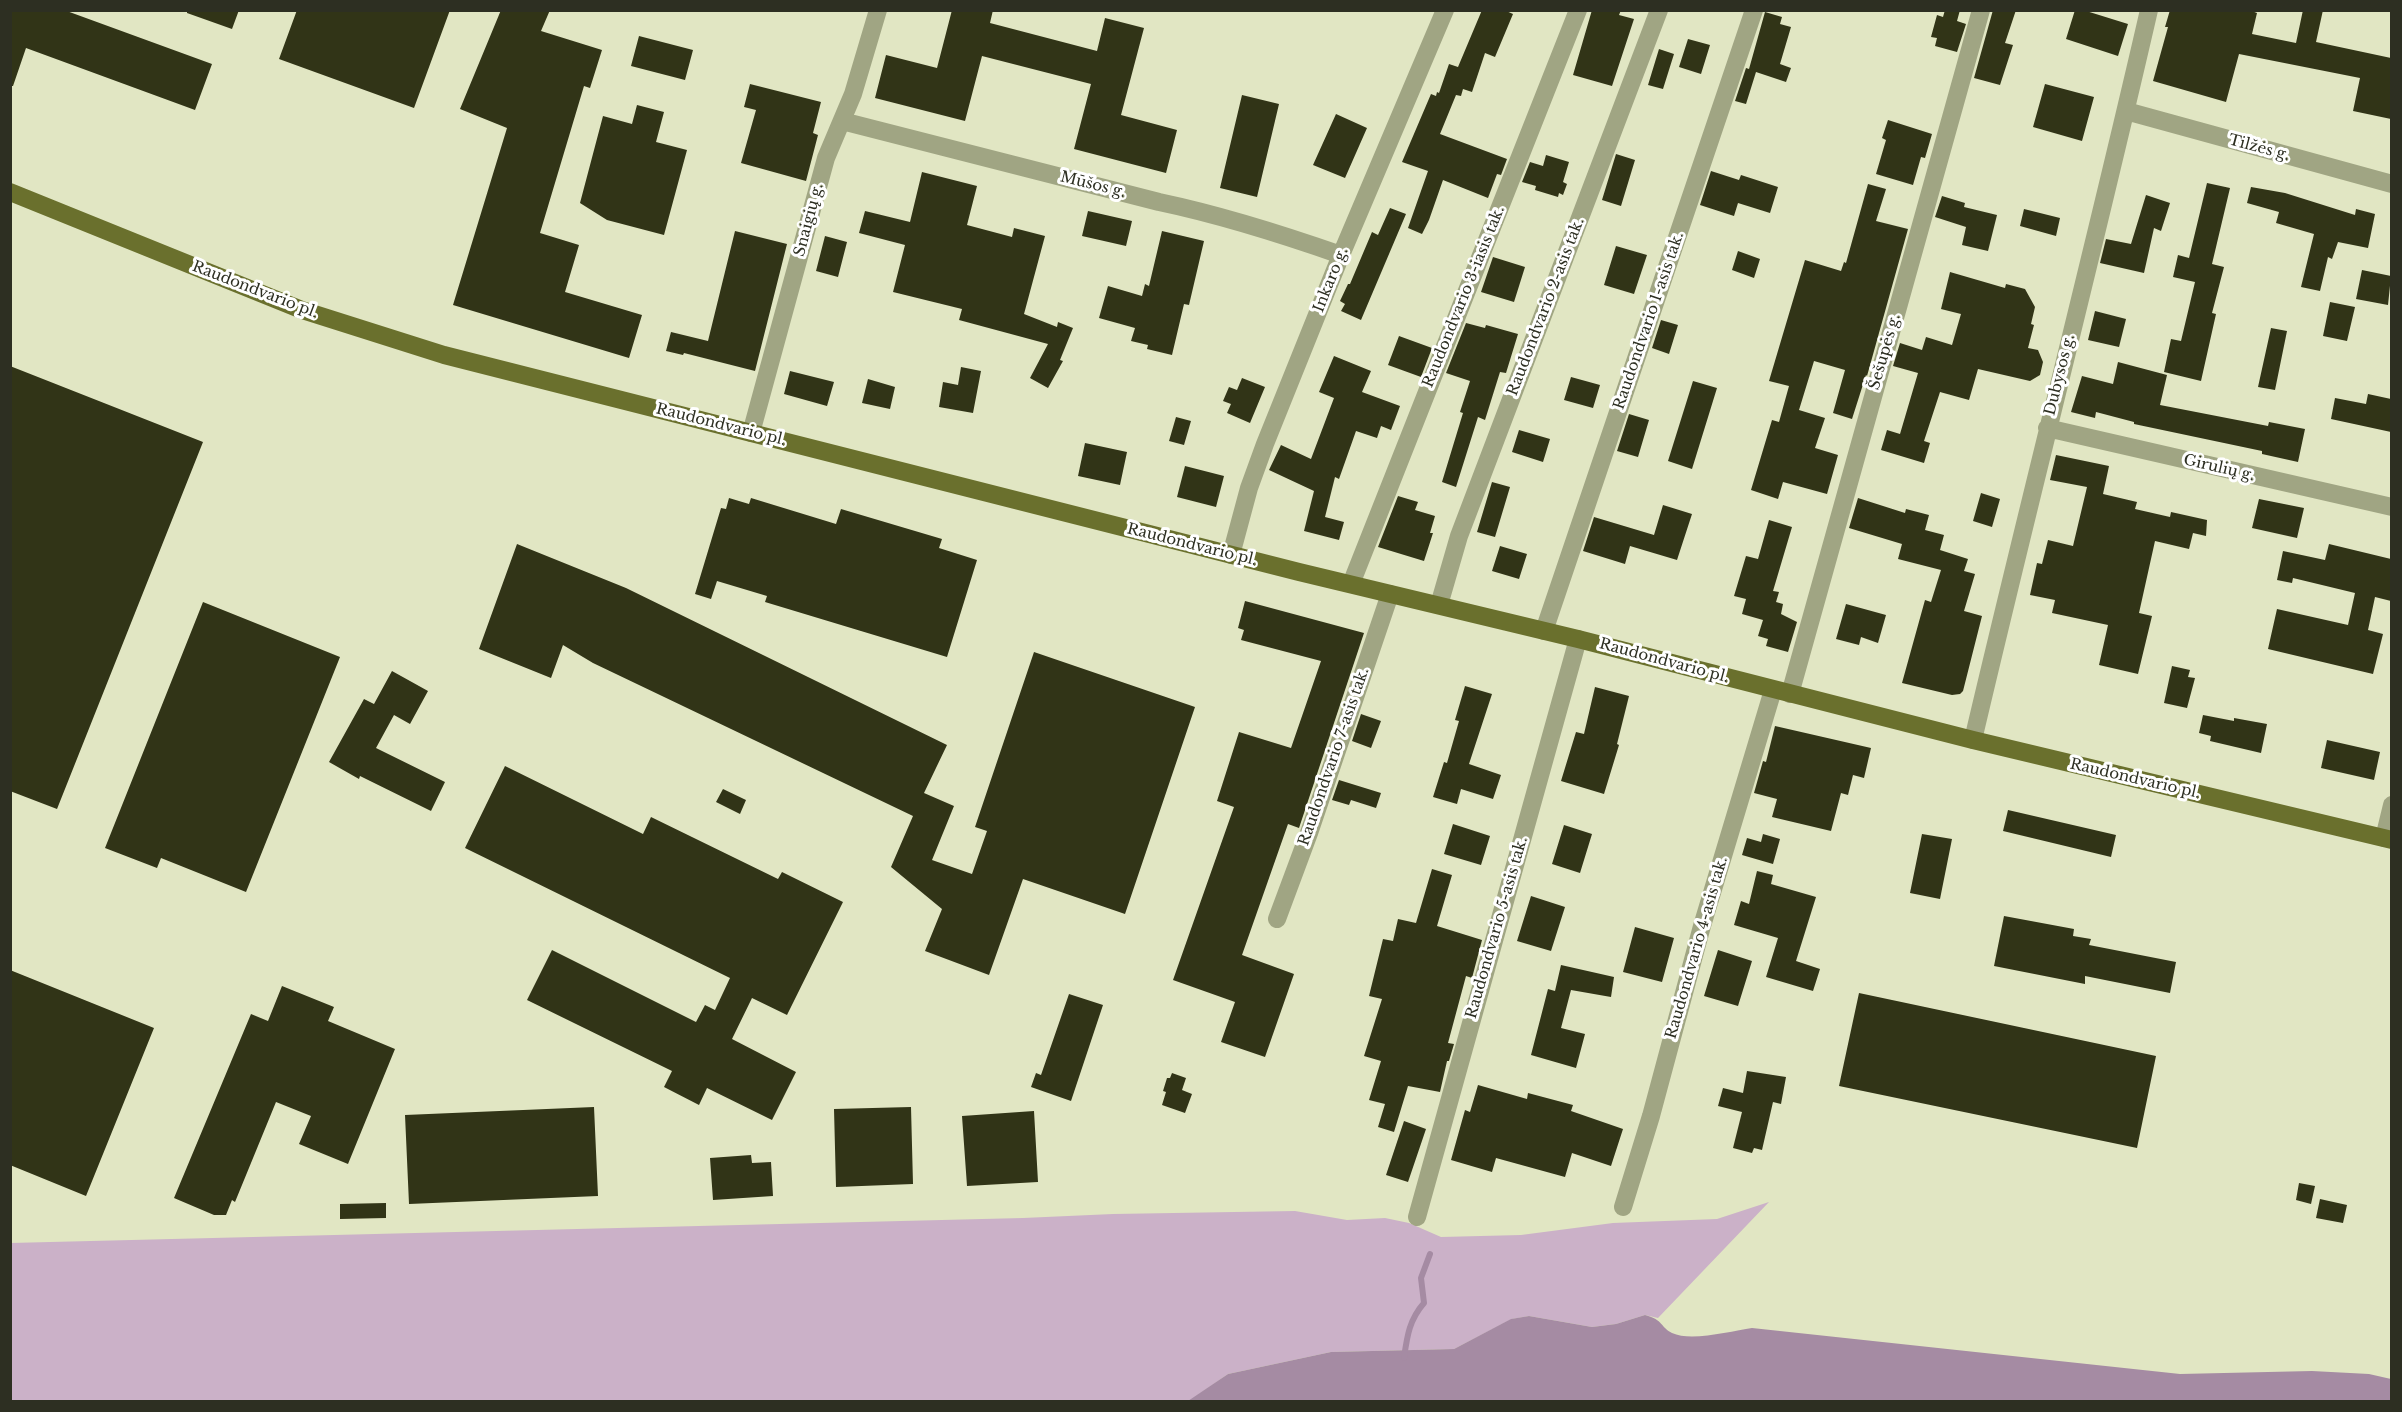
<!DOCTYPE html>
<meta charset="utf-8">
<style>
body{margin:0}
#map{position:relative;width:2402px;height:1412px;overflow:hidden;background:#e1e6c3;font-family:"Libre Baskerville",serif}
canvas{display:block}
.frame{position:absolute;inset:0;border:12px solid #2d2f22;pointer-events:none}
</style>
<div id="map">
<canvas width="2402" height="1412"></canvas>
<div class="frame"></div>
</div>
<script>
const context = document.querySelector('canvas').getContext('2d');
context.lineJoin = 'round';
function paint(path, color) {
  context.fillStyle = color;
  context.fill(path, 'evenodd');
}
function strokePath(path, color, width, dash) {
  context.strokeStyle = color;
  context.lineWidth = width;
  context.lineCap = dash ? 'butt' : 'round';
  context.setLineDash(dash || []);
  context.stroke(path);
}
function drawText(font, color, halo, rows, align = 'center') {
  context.font = font + ' "Libre Baskerville",serif';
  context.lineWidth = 6;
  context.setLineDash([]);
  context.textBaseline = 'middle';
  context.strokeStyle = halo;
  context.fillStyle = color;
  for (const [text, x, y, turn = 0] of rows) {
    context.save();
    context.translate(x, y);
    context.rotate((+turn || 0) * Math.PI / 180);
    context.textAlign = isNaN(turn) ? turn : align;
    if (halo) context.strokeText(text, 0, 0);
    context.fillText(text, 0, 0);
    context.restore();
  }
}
paint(new Path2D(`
 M1769 1202 1658 1318 1645 1315 1616 1324 1592 1327 1529 1316 1512 1319 1454 1349 1331 1352 1228 1374 1188 1402 11 1401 10 1243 1023 1218 1113 1214 1295 1211 1347 1220 1385 1218 1409 1223 1441 1237 1521 1235 1613 1223 1717 1219Z`), '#cbb1c8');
paint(new Path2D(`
 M1645 1315C1664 1320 1660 1327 1672 1333 1691 1342 1731 1331 1752 1328L2180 1374 2312 1371 2369 1374 2391 1379V1401H1188L1228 1374 1331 1352 1454 1349 1511 1319 1529 1316 1592 1327 1616 1324Z`), '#a58ba3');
strokePath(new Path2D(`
 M1404 1358C1407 1337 1409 1320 1424 1303L1421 1278 1430 1254`), '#a58ba3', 6);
paint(new Path2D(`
 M10 10H64L212 64 195 110 26 48 13 86H10Z
 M187 10H239L232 29 187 13Z
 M297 10H450L414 108 279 59Z
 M501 10H550L541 31 602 50 590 88 584 86 540 233 579 245 565 292 642 315 629 358 453 305 507 128 460 109Z
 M952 10H993L990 23 1097 51 1105 18 1144 28 1121 115 1177 130 1166 173 1074 149 1091 84 982 56 965 121 875 98 886 55 937 68Z
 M1482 10H1504L1513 14 1495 57 1485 53 1472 92 1463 89 1461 96 1456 95 1440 134 1507 159 1501 175 1497 174 1488 198 1443 180 1429 220 1422 234 1408 228 1428 171 1402 162 1431 94 1436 96 1437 92 1439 93 1449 64 1458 67Z
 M1592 10H1621L1619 15 1634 19 1612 86 1573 75Z
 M1945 10H1960L1957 21 1966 24 1957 52 1935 46 1937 38 1931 37 1937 15 1943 17Z
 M1993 10H2016L2005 43 2013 45 2000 85 1974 78Z
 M2075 10H2083L2128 24 2118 56 2066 39Z
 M2170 10H2249L2257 13 2252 34 2296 43 2303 10H2323L2316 42 2391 58V119L2353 111 2360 78 2239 54 2226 102 2153 81 2168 27H2165Z
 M1765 12 1782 17 1780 24 1791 27 1780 64 1791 68 1786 82 1756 72 1746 104 1735 101 1746 68 1749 69Z
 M639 36 693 50 685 80 631 66Z
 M1688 39 1710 45 1701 74 1679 67Z
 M1659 49 1674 54 1663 89 1648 85Z
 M750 84 821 102 813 133 818 135 806 181 741 163 756 110 744 107Z
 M2045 84 2094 97 2082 141 2033 127Z
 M1242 95 1279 104 1257 197 1220 188Z
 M637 105 664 112 656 142 687 150 664 235 607 220 580 203 603 116 632 124Z
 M1336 114 1367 128 1345 178 1313 165Z
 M1888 120 1932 134 1925 158 1921 157 1913 185 1876 174 1886 140 1882 138Z
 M1616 154 1635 160 1621 206 1602 200Z
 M1546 155 1569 162 1563 182 1567 184 1563 195 1559 193 1558 197 1535 190 1536 186 1522 182 1530 162 1543 166Z
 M1711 171 1739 180 1741 175 1778 187 1770 213 1738 203 1734 216 1700 205Z
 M922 172 977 186 967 225 1012 237 1014 228 1045 236 1024 314 1057 327 1058 322 1073 328 1060 360 1063 361 1048 388 1030 378 1048 344 959 320 962 309 893 292 905 245 859 233 865 211 910 222Z
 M2207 183 2230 188 2212 264 2224 267 2212 313 2216 314 2201 381 2164 372 2171 339 2181 341 2195 282 2173 277 2178 255 2189 258Z
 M1868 184 1886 189 1876 221 1908 229 1867 376 1866 375 1852 419 1833 413 1845 370 1814 361 1799 410 1825 418 1815 448 1838 455 1827 494 1783 482 1778 499 1751 490 1772 420 1779 422 1789 386 1769 381 1805 260 1841 271 1844 262 1846 263Z
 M2251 187 2285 193 2355 215 2356 209 2375 214 2368 248 2338 242 2332 259 2328 257 2320 291 2301 287 2314 234 2276 223 2279 212 2247 203Z
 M2146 195 2170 203 2161 231 2154 228 2144 273 2100 263 2106 239 2131 244Z
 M1942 196 1965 203 1964 207 1997 215 1988 251 1962 245 1966 227 1935 217Z
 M1390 208 1406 214 1361 320 1341 311 1345 304 1340 301 1348 284H1350L1372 232 1378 235Z
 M2024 209 2060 218 2056 236 2020 226Z
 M1088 211 1132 221 1126 246 1082 236Z
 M735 231 787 244 755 371 684 353 683 355 666 351 671 332 708 341Z
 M1162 231 1204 241 1189 305 1184 304 1172 355 1147 349 1148 345 1131 341 1135 328 1099 318 1108 286 1142 296 1145 284 1149 286Z
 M825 236 847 242 838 277 816 271Z
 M1616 246 1647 255 1634 294 1604 285Z
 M1738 251 1760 259 1754 278 1732 270Z
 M1493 257 1525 267 1514 302 1481 292Z
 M2362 270 2391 276 2388 305 2356 299Z
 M1950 272 2005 288 2006 284 2025 289 2035 307 2031 324 2034 325 2028 348 2038 350 2043 362 2040 375 2030 381 1978 369 1969 400 1940 392 1924 441 1930 443 1924 463 1881 450 1887 430 1900 434 1918 373 1893 366 1900 343 1922 350 1926 337 1952 345 1961 314 1941 309Z
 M2330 302 2355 307 2347 341 2323 336Z
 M2095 311 2126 319 2119 347 2088 340Z
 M1661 320 1678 325 1669 354 1652 348Z
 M1466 323 1485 328 1486 325 1518 334 1506 373 1500 372 1485 420 1478 417 1456 487 1442 482 1463 413 1460 412 1470 381 1446 373Z
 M2271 328 2287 331 2275 390 2258 387Z
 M1399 336 1432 348 1421 377 1388 365Z
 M1334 356 1371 371 1362 392 1400 406 1391 430 1381 426 1377 438 1356 431 1339 479 1335 477 1325 517 1344 522 1339 540 1304 531 1314 491 1269 470 1281 445 1311 459 1334 398 1319 392Z
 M2118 362 2167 375 2160 405 2268 426 2269 422 2305 429 2298 462 2262 454V451L2134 424V422L2096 412 2095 418 2071 412 2082 376 2113 384Z
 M10 366 203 442 57 809 10 791Z
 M961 367 981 371 973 413 939 407 943 382 958 385Z
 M790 371 834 382 827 406 784 394Z
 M1571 377 1600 385 1593 408 1564 400Z
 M1242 378 1265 387 1250 423 1227 413 1231 404 1223 401 1229 387 1237 390Z
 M868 379 895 387 890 409 862 403Z
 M1693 381 1717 388 1692 469 1668 461Z
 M2368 394 2391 399V432L2331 419 2335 398 2366 404Z
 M1629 414 1649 420 1638 457 1617 451Z
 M1176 417 1191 421 1184 445 1169 441Z
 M1519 430 1550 439 1543 462 1512 452Z
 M1085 443 1127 452 1120 485 1078 476Z
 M2056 455 2109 466 2103 494 2137 502 2135 509 2170 517 2171 512 2207 520 2206 536 2193 533 2189 549 2155 541 2139 613 2152 616 2138 674 2099 665 2108 625 2052 613 2055 600 2030 595 2037 563 2042 564 2048 540 2073 546 2087 487 2050 480Z
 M1185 466 1224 476 1216 507 1177 497Z
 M1492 482 1510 487 1495 537 1477 532Z
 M1981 493 2000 499 1992 527 1973 521Z
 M1398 496 1418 502 1415 510 1435 516 1430 533H1433L1424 561 1378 547Z
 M729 498 749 504 751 498 836 524 841 509 942 539 939 548 977 560 947 657 765 602 767 596 717 581 711 599 695 594 721 508 726 509Z
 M1858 498 1905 513 1906 509 1929 515 1925 530 1944 535 1940 550 1968 559 1964 571 1975 574 1964 611 1982 616 1963 691 1960 694 1952 695 1902 683 1925 600 1931 602 1941 570 1898 559 1902 544 1849 528Z
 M2259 499 2304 508 2297 538 2252 528Z
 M1663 505 1692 514 1677 560 1630 546 1625 564 1583 551 1594 517 1654 535Z
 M1769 520 1792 527 1773 591 1779 592 1776 602 1783 604 1781 614 1797 622 1788 652 1766 646 1768 639 1758 636 1763 620 1742 614 1746 599 1734 596 1746 556 1758 559Z
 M517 544 626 588 947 745 924 793 954 806 932 860 972 874 987 831 975 827 1034 652 1195 707 1125 914 1023 879 989 975 925 951 942 909 891 867 913 816 593 663 563 645 551 678 479 649Z
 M2329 544 2391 559V601L2375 597 2368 630 2383 634 2373 674 2268 649 2277 609 2348 625 2355 593 2293 578 2292 583 2277 580 2283 551 2325 560Z
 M1500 546 1527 554 1519 579 1492 571Z
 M1245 601 1364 633 1299 828 1288 824 1242 955 1294 974 1265 1057 1221 1042 1235 1002 1173 980 1234 807 1217 801 1239 732 1291 748 1321 661 1241 640 1244 630 1238 628Z
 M203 602 340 657 246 892 161 858 157 868 105 848Z
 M1846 604 1886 615 1878 643 1861 637 1859 645 1836 639Z
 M2172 666 2190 670 2188 677 2195 678 2187 708 2164 703Z
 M392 671 428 691 410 724 394 715 376 748 445 782 431 811 360 776 359 779 329 762 364 699 374 704Z
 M1465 686 1492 694 1469 764 1501 775 1493 799 1461 789 1457 804 1433 797 1444 762 1447 763 1459 721 1455 720Z
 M1595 687 1629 696 1617 744 1619 745 1604 794 1561 781 1576 732 1584 734Z
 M1361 714 1381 721 1371 748 1352 741Z
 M2203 715 2234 721V718L2267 724 2261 753 2210 741 2211 736 2199 733Z
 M1775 726 1871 748 1864 778 1853 775 1848 795 1841 793 1831 831 1772 817 1777 799 1754 793 1763 761 1766 762Z
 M2327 740 2380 752 2374 780 2321 768Z
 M505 766 643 834 651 817 778 879 782 872 843 902 787 1015 752 998 732 1039 796 1072 772 1120 707 1088 699 1105 664 1087 672 1071 527 1000 552 950 696 1022 705 1005 715 1010 730 978 465 848Z
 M1339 780 1381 793 1376 808 1351 800 1349 805 1332 800Z
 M723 789 746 800 740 814 716 802Z
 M2008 810 2116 835 2111 857 2003 831Z
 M1453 824 1490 836 1481 865 1444 854Z
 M1564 825 1592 834 1580 873 1552 864Z
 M1763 834 1780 839 1773 864 1742 855 1747 838 1761 842Z
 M1922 834 1952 839 1940 899 1910 893Z
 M1432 869 1452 875 1437 926 1482 940 1472 978 1466 976 1448 1043 1454 1044 1449 1061H1447L1440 1092 1408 1086 1394 1132 1378 1127 1385 1104 1369 1100 1381 1061 1364 1056 1382 999 1369 996 1383 939 1393 941 1398 919 1416 923Z
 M1757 871 1773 875 1771 884 1816 897 1796 961 1820 969 1813 991 1766 977 1778 938 1734 925 1741 901 1749 904Z
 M1531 896 1565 907 1551 951 1517 941Z
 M2004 916 2074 929 2073 936 2091 939 2089 945 2176 962 2170 993 2085 976V984L1994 966Z
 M1635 927 1674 938 1662 982 1623 972Z
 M1718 950 1752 961 1738 1006 1704 996Z
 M1561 965 1614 977 1611 997 1571 990 1561 1028 1585 1034 1576 1068 1531 1055 1548 989 1555 991Z
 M10 970 154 1028 86 1196 10 1165Z
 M282 986 334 1007 328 1021 395 1049 348 1164 299 1144 311 1116 276 1102 235 1202 232 1200 226 1215H214L174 1198 251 1014 268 1021Z
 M1859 993 2156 1056 2137 1148 1839 1086Z
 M1069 994 1103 1005 1071 1101 1031 1087 1036 1073 1041 1075Z
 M1747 1071 1786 1077 1781 1104 1773 1102 1762 1150 1754 1148 1752 1153 1733 1148 1742 1112 1718 1106 1723 1088 1743 1093Z
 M1172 1073 1186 1078 1182 1090 1192 1094 1185 1113 1162 1105 1166 1092 1163 1091 1167 1078H1170Z
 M1478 1085 1527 1099 1528 1093 1573 1105 1571 1111 1623 1129 1611 1166 1572 1153 1565 1177 1496 1158 1492 1172 1451 1160 1465 1110 1470 1112Z
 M594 1107 598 1196 409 1204 405 1115Z
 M911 1107 913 1184 836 1187 834 1109Z
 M1034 1111 1038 1182 967 1186 962 1116Z
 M1404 1121 1426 1129 1408 1182 1386 1175Z
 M751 1155 752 1163 771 1162 773 1196 713 1200 710 1158Z
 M2299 1183 2315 1186 2311 1204 2296 1200Z
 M2320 1199 2347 1205 2343 1223 2316 1218Z
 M386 1203V1218L340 1219V1204Z`), '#313417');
strokePath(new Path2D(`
 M2126 111 2392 184
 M842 121 1159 202C1221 215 1281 234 1341 255
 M2047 428 2392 507
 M751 433 826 158 853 94 878 10
 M1231 555 1249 488 1265 444 1341 255 1445 10
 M1351 584 1578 10
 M1439 605 1459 536 1659 10
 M1544 631 1754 10
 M1790 694 1981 10
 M1973 740C2030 497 2093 254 2149 10
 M2384 838 2392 805
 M1277 919 1309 833 1390 594
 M1623 1207 1651 1116 1702 926 1773 690
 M1417 1217 1578 639`), '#a0a583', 18);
strokePath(new Path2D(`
 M10 192 302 310 444 355 1299 572 1578 639 1973 740 2392 840`), '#6a702d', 18);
drawText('15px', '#2d2f22', '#fff', [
 ["Tilžės g.",2259,148,15],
 ["Mūšos g.",1093,185,14],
 ["Snaigių g.",809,220,-75],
 ["Inkaro g.",1331,280,-68],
 ["Raudondvario pl.",255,290,21],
 ["Raudondvario 3-iasis tak.",1464,297,-68],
 ["Raudondvario 2-asis tak.",1546,307,-69],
 ["Raudondvario 1-asis tak.",1649,321,-71],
 ["Šešupės g.",1885,352,-74],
 ["Dubysos g.",2060,375,-76],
 ["Raudondvario pl.",721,425,14],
 ["Girulių g.",2219,468,13],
 ["Raudondvario pl.",1192,545,14],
 ["Raudondvario pl.",1664,661,15],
 ["Raudondvario 7-asis tak.",1334,757,-71],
 ["Raudondvario pl.",2135,779,13],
 ["Raudondvario 5-asis tak.",1497,928,-74],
 ["Raudondvario 4-asis tak.",1697,948,-74]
]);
</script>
